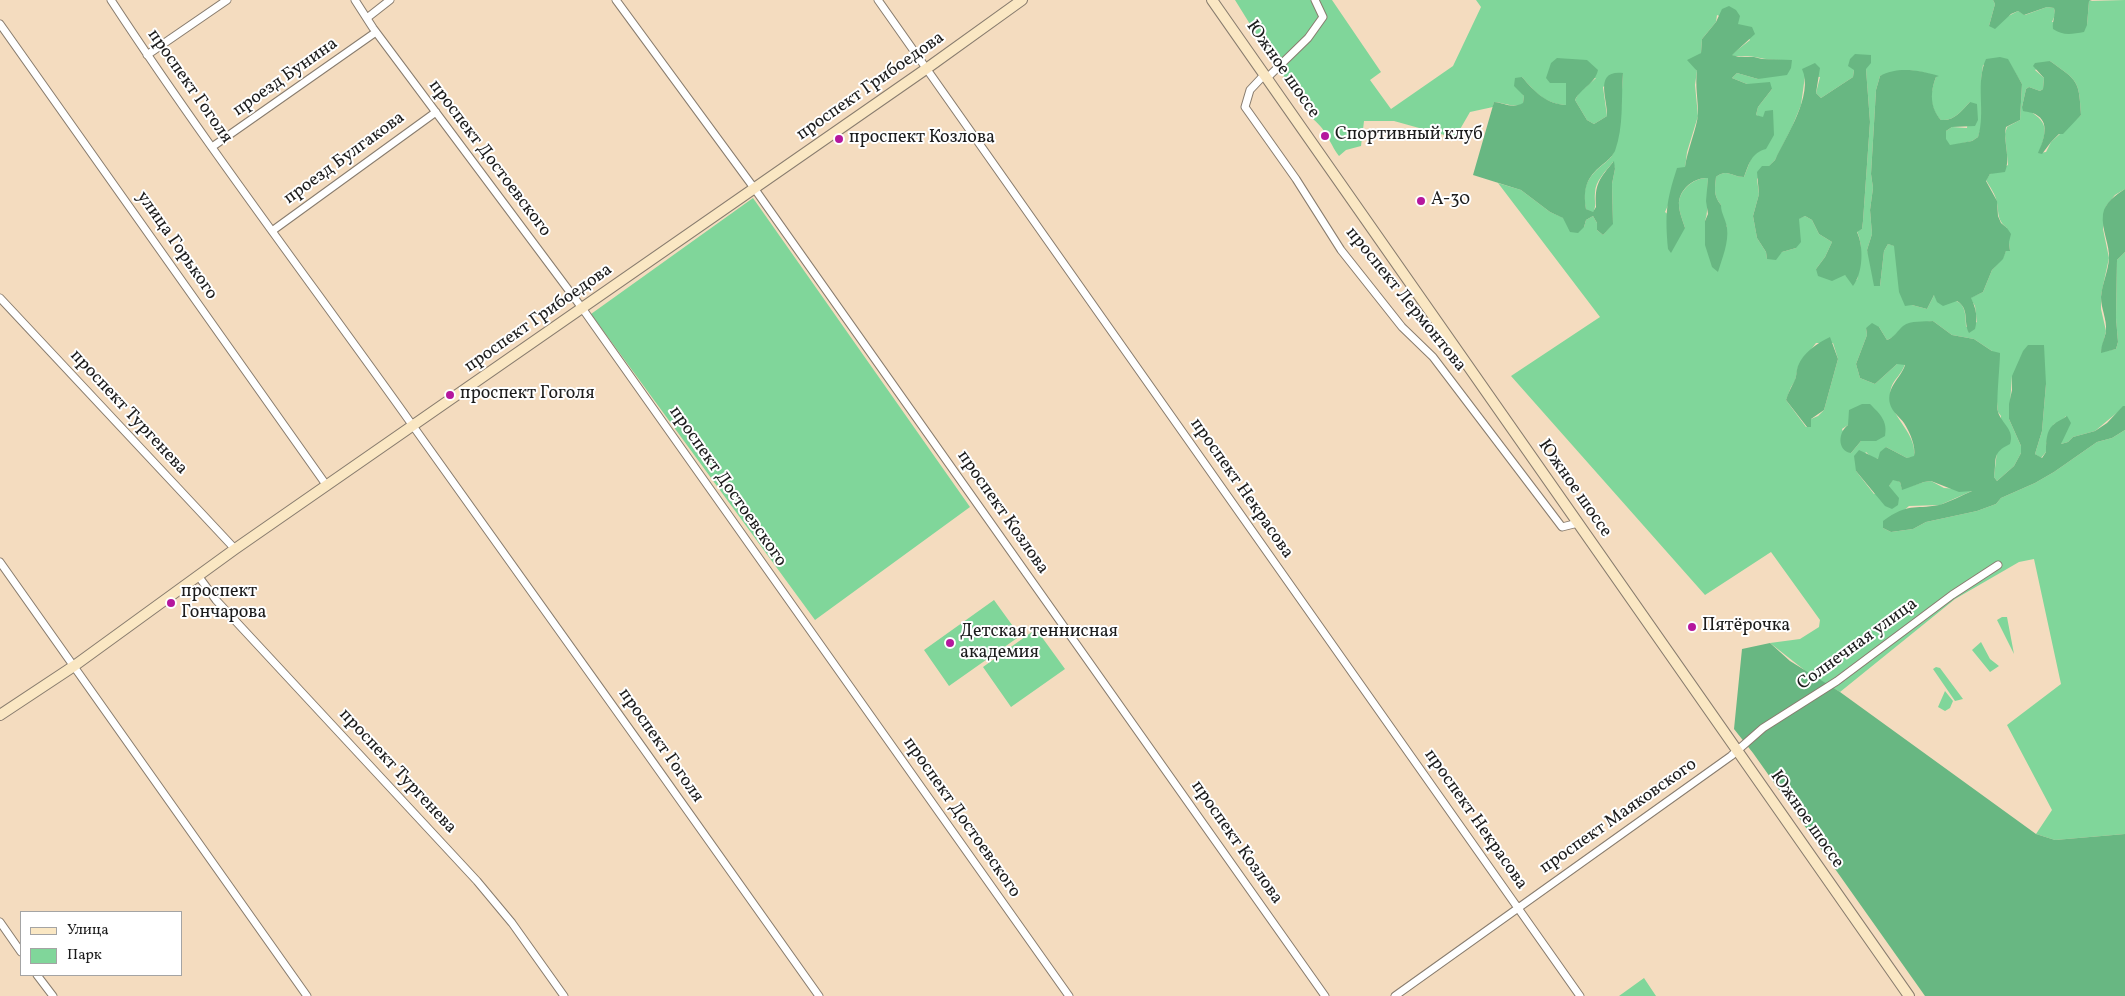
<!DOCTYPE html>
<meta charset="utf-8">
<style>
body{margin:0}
#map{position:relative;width:2125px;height:996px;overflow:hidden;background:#f4dcbf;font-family:Vollkorn,serif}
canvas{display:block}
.legend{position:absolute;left:20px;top:911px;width:162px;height:65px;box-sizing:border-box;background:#fff;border:1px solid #a4a4a4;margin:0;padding:6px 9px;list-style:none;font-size:15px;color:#1c1c1c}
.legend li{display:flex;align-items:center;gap:10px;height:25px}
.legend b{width:25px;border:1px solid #a4a4a4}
</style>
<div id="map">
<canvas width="2125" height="996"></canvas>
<ul class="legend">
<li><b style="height:6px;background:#fae7c3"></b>Улица</li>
<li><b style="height:14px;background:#80d69a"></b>Парк</li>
</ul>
</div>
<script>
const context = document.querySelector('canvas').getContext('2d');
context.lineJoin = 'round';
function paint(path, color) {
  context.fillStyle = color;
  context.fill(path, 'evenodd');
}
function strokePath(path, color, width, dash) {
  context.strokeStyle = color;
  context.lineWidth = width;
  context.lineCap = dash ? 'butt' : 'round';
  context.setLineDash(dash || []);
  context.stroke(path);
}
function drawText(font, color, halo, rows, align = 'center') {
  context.font = font + ' Vollkorn,serif';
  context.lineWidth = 4;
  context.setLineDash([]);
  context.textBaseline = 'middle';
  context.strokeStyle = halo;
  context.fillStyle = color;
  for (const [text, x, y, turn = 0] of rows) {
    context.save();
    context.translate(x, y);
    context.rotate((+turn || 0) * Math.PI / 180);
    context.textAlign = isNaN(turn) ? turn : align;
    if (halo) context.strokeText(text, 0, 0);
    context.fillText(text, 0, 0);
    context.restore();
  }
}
paint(new Path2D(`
 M1235 0H1332L1381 72 1370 80 1391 109 1453 66 1481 7 1476 0H1993L1995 4 1989 26 2018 11 2025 15 2047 7 2054 8 2055 15 2052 22 2087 25 2089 1 2125 0V189L2115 195 2106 206 2103 229 2109 258 2101 295V309L2106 331 2101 352 2116 349 2118 342 2116 318 2117 260 2125 252V406L2095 431 2073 437 2068 442 2061 444 2066 416 2061 422 2054 424 2046 444V452L2041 458 2035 454 2042 431 2046 384 2012 376 2009 419 2021 446V453L2014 466 1997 481 1994 477 2001 416 1998 412 1992 351 1974 339 1952 335 1933 321 1904 326 1893 337 1887 340 1879 327 1866 328 1867 335 1856 364 1860 378 1875 384 1897 364H1905C1902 374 1894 379 1891 388 1884 415 1918 430 1914 457L1907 458 1886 447 1879 459 1872 458 1866 452 1856 471 1874 494 1889 486 1893 479 1900 482 1902 489 1924 482 1931 481 1944 488 1974 490 1940 505 1909 506 1883 528 1891 532 1913 529 1926 522 1977 511 1996 504 2001 498 2035 483 2054 472 2097 442 2112 438 2125 430V834L2055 840 2036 834 2052 810 2007 725 2061 684 2034 559 2019 562 1955 599 1840 692 1812 676 1770 643 1800 639 1819 627 1820 620 1771 552 1705 595 1511 376 1600 317 1498 183 1521 190 1550 212 1584 227 1586 220 1593 216 1597 223V230L1603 235 1613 223 1612 184 1615 169 1613 162C1606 171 1595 181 1595 193 1594 202 1597 205 1593 213L1586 209C1582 187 1587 177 1605 163 1609 159 1613 156 1614 151 1622 125 1621 100 1623 73L1603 87 1607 116 1594 124 1587 120 1575 100 1579 93 1596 78 1566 83V105C1545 104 1535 92 1522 77L1520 90 1524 96 1523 104C1512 108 1506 103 1494 102L1493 107 1470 112 1455 138 1394 121H1364L1361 146 1346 150 1339 156C1328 141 1329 133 1313 119L1271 58ZM1717 15 1738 24 1750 40 1731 55C1740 58 1747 55 1755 57 1767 60 1779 60 1791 60L1758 79 1737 73 1732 78 1747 84 1772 89 1758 107 1756 115 1763 118 1759 151 1752 156 1744 177C1732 177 1727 168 1716 177 1715 188 1713 195 1721 205V213L1727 227 1705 221C1709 212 1707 189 1708 178 1695 177 1678 190 1679 205 1679 212 1683 221 1685 228L1665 212 1685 168 1687 152 1698 116 1695 85 1697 71 1693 65 1701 53 1702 39 1716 22ZM2007 59 2022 84 2020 120 2007 127 2005 134 2008 165 1990 174 1986 180C1990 187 1996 195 1997 203 1999 214 1997 220 2007 228L2010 250 2006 251 2002 259 1992 270 1983 292 1970 298 1975 306 1977 322 1966 327C1966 298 1959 302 1934 295L1927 309 1912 305 1897 261 1895 246 1888 244 1884 251 1880 286 1867 250 1872 234 1870 210 1873 188 1871 174 1876 90 1880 76C1900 70 1916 68 1936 77 1930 92 1929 108 1941 120 1955 121 1961 111 1970 102L1967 128 1952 127 1946 131 1945 139 1950 146 1972 141 1978 137 1982 124 1981 80 1983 65ZM2050 61C2078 81 2079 80 2081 115L2051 142 2046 152 2039 153C2049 126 2047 120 2022 107L2026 89 2029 87 2040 91 2043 89 2044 78 2035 70ZM1866 69 1870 122 1863 221 1862 229 1857 231C1864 247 1860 264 1857 280L1845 275 1816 269 1825 257 1832 242 1819 234 1812 220 1805 216 1798 219 1796 248 1782 252 1767 259 1766 252 1757 238 1753 216 1759 194 1757 179 1775 160 1792 127 1801 105 1805 76 1820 77 1816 93 1821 98 1853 77 1854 70ZM1816 343H1833L1838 359 1824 410 1818 416 1811 419V427H1806L1786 400 1791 387 1795 381 1798 367ZM1848 425 1876 441H1861L1851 453 1842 429Z
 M753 198 970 507 815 620 591 314Z
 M994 600 1020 636 949 686 924 650Z
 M2002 617H2007L2014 654 1997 620Z
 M1036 629 1065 669 1011 707 983 667Z
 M1981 642 1990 659 1999 666 1990 672 1972 650Z
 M1936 667 1940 668 1963 699 1955 701 1933 669Z
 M1945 691 1953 701 1950 708 1945 711 1938 707Z
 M1644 978 1656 996H1619Z`), '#80d69a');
paint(new Path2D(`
 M1993 0H2092L2089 1 2087 25 2084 32C2072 34 2063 36 2053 29 2052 21 2056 15 2054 8L2047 7 2024 15 2018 11 2011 14 1995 29 1989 26 1995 4Z
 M1729 6 1736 10 1740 16 1738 24 1752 27 1755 34 1732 55 1739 57H1754L1762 59 1792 60 1791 68 1787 75 1758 79 1737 73 1732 78 1747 84 1770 82 1772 89 1758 107 1756 115 1763 117 1765 111 1773 110 1774 135 1766 149C1751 153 1749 164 1744 177 1732 177 1727 168 1716 177 1715 188 1713 195 1721 205 1721 214 1726 219 1727 228 1729 242 1722 259 1718 272L1712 267 1705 245V221L1708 214 1706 201 1708 178C1694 177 1678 190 1679 205 1679 212 1683 221 1685 228L1671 253 1668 249C1665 214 1666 202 1677 168L1685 167C1687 151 1697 128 1698 114 1698 99 1695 86 1697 71L1687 60 1701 53 1702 39 1716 22 1722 9Z
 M1855 54 1871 55V63L1866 69 1870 122 1863 221 1862 229 1857 232C1864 247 1863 273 1853 286L1845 275 1832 281 1818 276 1816 269 1825 257 1832 242 1819 234 1812 220 1805 216 1799 219 1801 242 1796 248 1782 252 1776 260 1767 259 1766 252 1757 238 1753 216 1759 194 1757 172 1762 166H1769L1775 160C1786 136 1814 95 1802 69L1815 63 1820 68 1816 93 1821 98 1853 77 1854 70 1848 66 1850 59Z
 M2000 57 2008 59 2022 84 2020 120 2006 127C2003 142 2011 158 2005 172L1990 174 1986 181 1997 201 1998 216 2001 223 2007 228 2011 234 2009 242 2010 251H2006L2003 259 1992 270 1983 292 1971 298C1976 308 1978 318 1975 329L1969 333C1963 322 1970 309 1957 301L1943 306 1937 302 1934 295 1927 309 1912 305 1905 306 1899 292 1894 246 1888 244 1884 251 1880 286H1874L1867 250 1872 234 1870 210 1873 188 1871 174 1876 90 1880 76C1897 66 1920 70 1939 76L1936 77C1930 92 1930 108 1941 120 1955 121 1961 111 1970 102L1977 104 1978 120 1975 126 1952 127 1946 131V139L1950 145 1972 141 1978 137C1986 112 1975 83 1986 59Z
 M1557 58 1587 60 1598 70C1595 84 1581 88 1575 100L1587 120 1594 124 1607 116C1608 99 1593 70 1623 73 1621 99 1624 126 1615 151 1612 157 1607 161 1602 165 1586 178 1583 189 1586 209L1593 212 1596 207C1594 184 1600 178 1614 161L1615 169 1612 184 1613 224 1603 235 1597 230V223L1593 216 1586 220 1584 227 1578 233 1570 232 1563 218 1550 212 1521 190 1473 175 1494 102C1505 103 1512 109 1523 103L1524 96 1514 86 1515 78 1522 77C1534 91 1546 104 1566 105V83H1550L1546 78 1551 63Z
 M2050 61C2078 81 2079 80 2081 115L2063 134H2059L2051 142 2042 154 2038 153C2043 142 2050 124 2038 116 2035 113 2028 112 2023 111L2022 107 2026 89 2029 87 2040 91 2043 89 2044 78 2033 66 2035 63Z
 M2125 189V252L2117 260 2116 318 2118 342 2116 349 2101 353C2101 345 2105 338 2106 331 2107 319 2101 309 2101 297 2102 284 2108 272 2109 259 2110 244 2101 230 2103 214 2105 202 2116 195 2125 189Z
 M1933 321 1952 335 1974 339 1992 351 2000 353C2000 365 1996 402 1998 412 2002 424 2015 430 2010 444 1991 453 1997 459 1994 477L1997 481 2014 466 2021 453V446L2009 419V404L2012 390V376L2023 351 2028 345H2044L2046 384 2042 431 2035 454 2042 458 2046 452C2046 443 2046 431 2053 425 2057 421 2062 420 2067 416L2071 423 2061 444 2068 442 2073 437 2095 431 2107 423 2123 406H2125V430L2112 438 2097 442 2054 472 2035 483 2001 498 1996 504 1977 511 1926 522 1913 529 1891 532 1883 528V521C1909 502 1913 510 1939 505 1950 502 1962 495 1972 491L1959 492 1931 481 1924 482 1902 490 1900 482 1893 480 1889 486 1899 498 1898 505 1892 509 1885 506 1856 471 1854 456 1859 450 1878 459 1880 452 1886 447 1907 458 1914 456C1916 447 1910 432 1904 423 1900 417 1892 412 1890 404 1886 387 1901 378 1905 365L1897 364 1875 384 1860 378 1856 364 1867 335 1866 328 1872 323 1879 327 1887 340C1895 337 1897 331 1903 326 1911 320 1924 322 1933 321Z
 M1830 337 1838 359 1824 410 1811 419V427H1807L1786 400C1788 393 1791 388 1794 382 1797 377 1796 371 1798 366 1803 353 1817 343 1830 337Z
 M1862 404H1870C1880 414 1888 421 1885 436L1876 441H1861L1851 453C1837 451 1838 432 1848 425L1849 410Z
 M1770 643 1790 661 1840 692 2036 834 2055 840 2125 834V996H1925L1753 753 1734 729 1742 649Z`), '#68b782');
const street = new Path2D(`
 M111 0C206 145 312 284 413 426 549 615 684 806 819 996
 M355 0 373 28 582 308 1069 996
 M616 0 754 188 1325 996
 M878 0 1580 996
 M367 18 390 0
 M0 24 327 486
 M147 55 227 0
 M1265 74 1250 90 1245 107 1296 179 1341 250 1402 327 1433 357 1562 527 1578 523
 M1268 77 1308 38 1323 17 1315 0
 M212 147 376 32
 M272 231 436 112
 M0 298 235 549
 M0 562 307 996
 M199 577 216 600 477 881 512 923 564 996
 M0 922 21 952
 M37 975 53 996
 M1395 996 1731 756 1763 728 1837 681 1952 595 1998 565`);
const secondary = new Path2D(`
 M1212 0 1909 996
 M0 715 74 666 235 549 926 69 1022 0`);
strokePath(street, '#887c6e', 9);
strokePath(secondary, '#887c6e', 12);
strokePath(street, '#fff', 7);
strokePath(secondary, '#fae7c3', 10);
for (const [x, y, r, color] of [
 [1325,136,5,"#b5179e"],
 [839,139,5,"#b5179e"],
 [1421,201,5,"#b5179e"],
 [450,395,5,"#b5179e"],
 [171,603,5,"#b5179e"],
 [1692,627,5,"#b5179e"],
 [950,643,5,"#b5179e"]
]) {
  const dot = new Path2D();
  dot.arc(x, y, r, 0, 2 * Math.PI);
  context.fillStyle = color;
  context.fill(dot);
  strokePath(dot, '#fff', 2);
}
drawText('18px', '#1c1c1c', '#fff', [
 ["Южное шоссе",1282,70,55],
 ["проезд Бунина",286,78,-35],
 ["проспект Гоголя",189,87,55],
 ["проспект Грибоедова",871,87,-35],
 ["проезд Булгакова",345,159,-36],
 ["проспект Достоевского",489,159,53],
 ["улица Горького",176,246,55],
 ["проспект Лермонтова",1405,300,51],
 ["проспект Грибоедова",539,319,-35],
 ["проспект Тургенева",128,413,47],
 ["проспект Достоевского",727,487,55],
 ["проспект Некрасова",1241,489,55],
 ["Южное шоссе",1574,489,55],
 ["проспект Козлова",1002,513,55],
 ["Солнечная улица",1858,645,-36],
 ["проспект Гоголя",660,746,55],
 ["проспект Тургенева",397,772,47],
 ["проспект Маяковского",1619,817,-35],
 ["проспект Достоевского",961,818,55],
 ["проспект Некрасова",1475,820,55],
 ["Южное шоссе",1806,820,55],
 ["проспект Козлова",1236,843,55]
]);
drawText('18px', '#1c1c1c', '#fff', [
 ["Спортивный клуб",1335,136],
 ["проспект Козлова",849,139],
 ["А-30",1431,201],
 ["проспект Гоголя",460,395],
 ["проспект",181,593],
 ["Гончарова",181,614],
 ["Пятёрочка",1702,627],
 ["Детская теннисная",960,633],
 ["академия",960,654]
], 'left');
</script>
